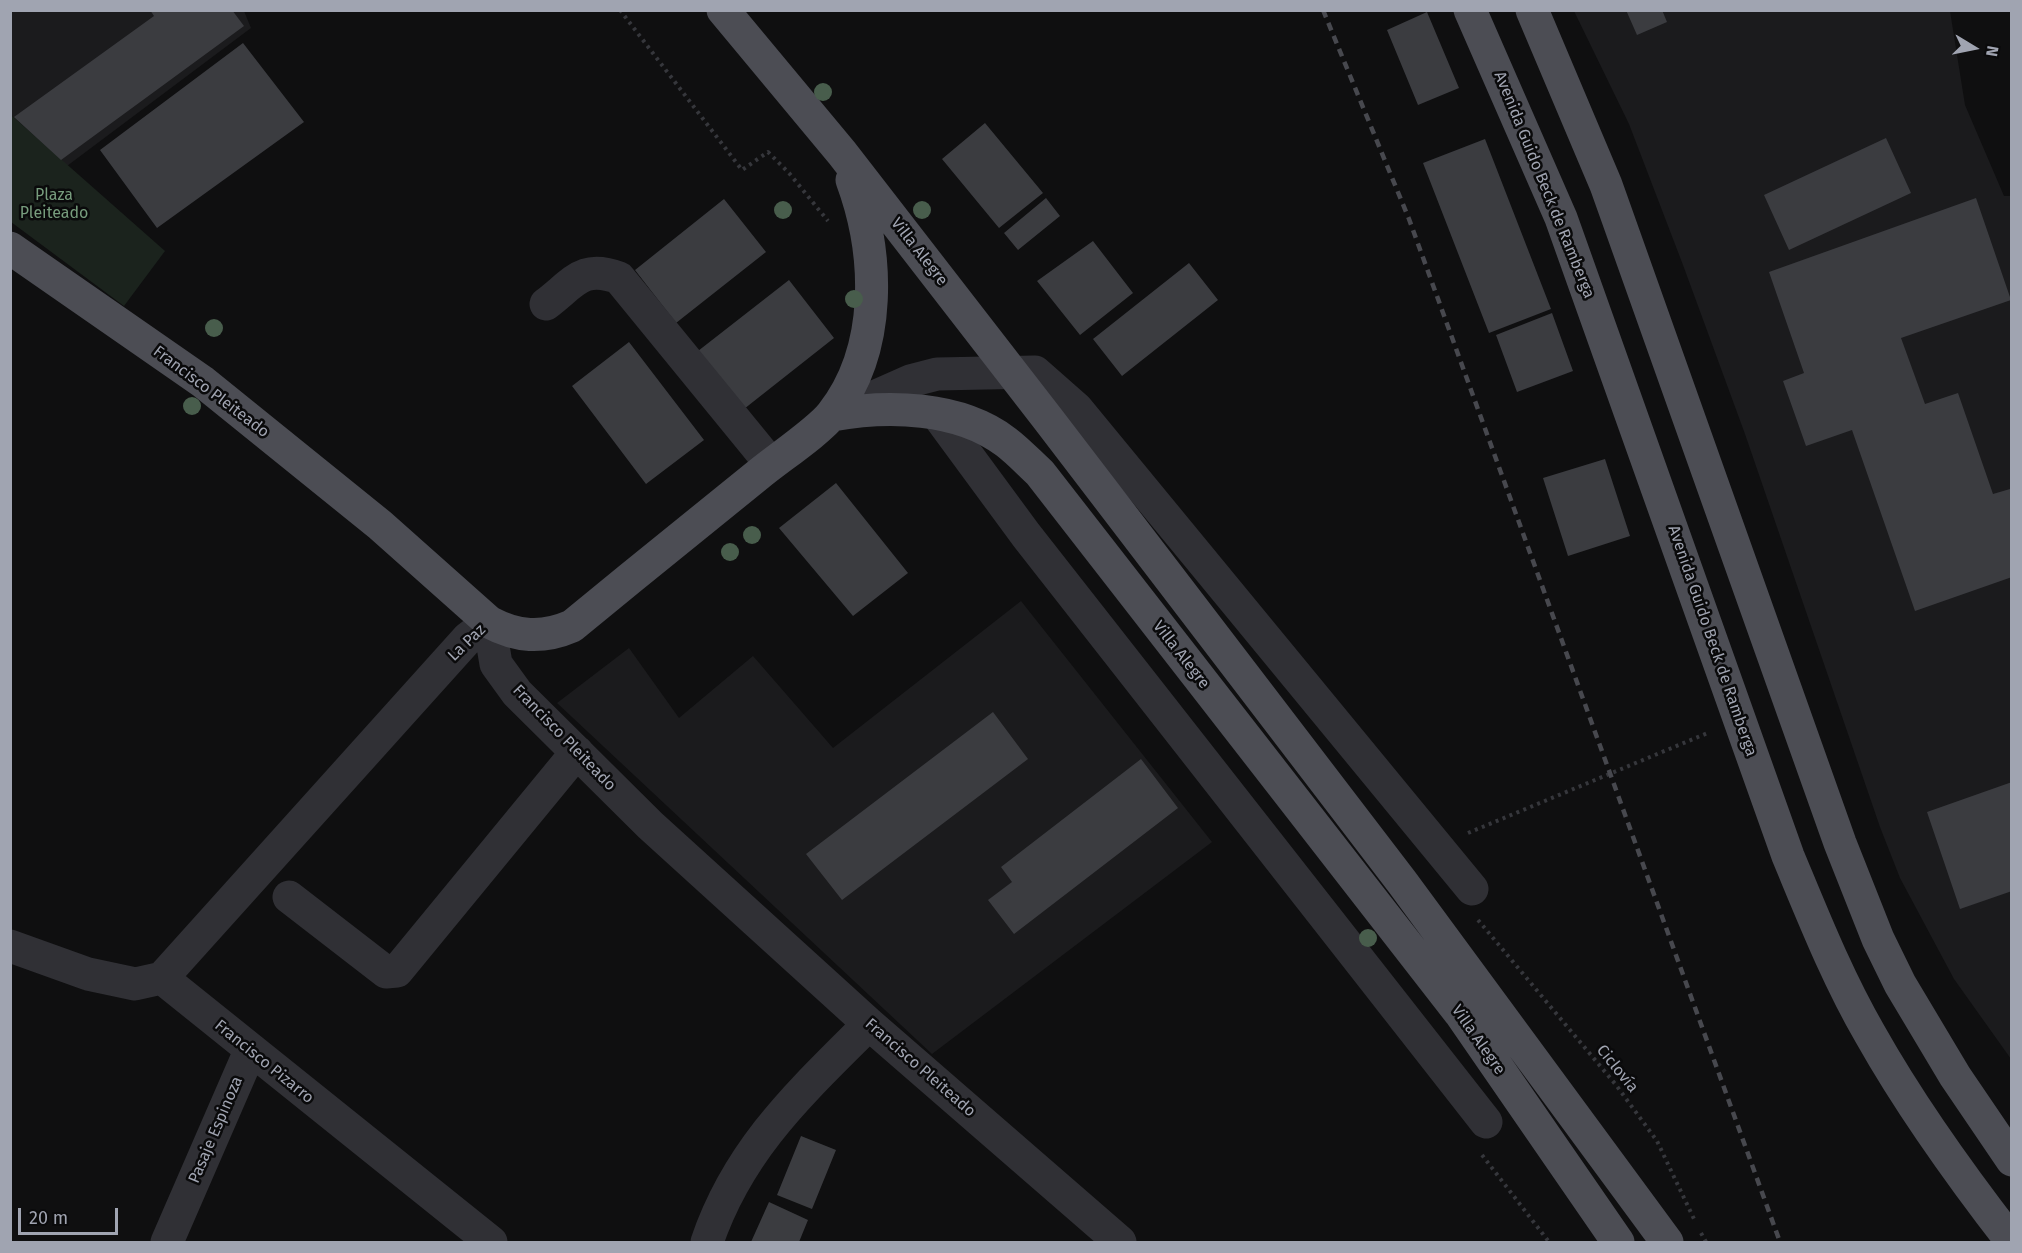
<!DOCTYPE html>
<meta charset="utf-8">
<style>
body{margin:0}
#map{position:relative;width:2022px;height:1253px;overflow:hidden;background:#0f0f10;font-family:"Fira Sans",sans-serif}
canvas{display:block}
.frame{position:absolute;inset:0;border:12px solid #a0a4b1;pointer-events:none}
.north{position:absolute;left:1944px;top:18px;width:60px;height:60px;-webkit-text-stroke:4px #0a0a0b;paint-order:stroke;rotate:100deg;font-size:16px;font-weight:700;line-height:24px;text-align:center;color:#a0a4b1}
.north::after{content:'';display:block;margin:auto;width:21px;height:27px;background:#a0a4b1;clip-path:polygon(50% 0,100% 100%,50% 72%,0 100%)}
.scale{position:absolute;left:18px;top:1208px;width:100px;height:27px;box-sizing:border-box;border:3px solid #a0a4b1;border-top:0;padding-left:8px;font-size:18px;line-height:21px;white-space:nowrap;color:#a0a4b1;-webkit-text-stroke:4px #0a0a0b;paint-order:stroke}
</style>
<div id="map">
<canvas width="2022" height="1253"></canvas>
<div class="frame"></div>
<div class="north">N</div>
<div class="scale">20 m</div>
</div>
<script>
const context = document.querySelector('canvas').getContext('2d');
context.lineJoin = 'round';
function paint(path, color) {
  context.fillStyle = color;
  context.fill(path, 'evenodd');
}
function strokePath(path, color, width, dash) {
  context.strokeStyle = color;
  context.lineWidth = width;
  context.lineCap = dash ? 'butt' : 'round';
  context.setLineDash(dash || []);
  context.stroke(path);
}
function drawText(font, color, halo, rows, align = 'center') {
  context.font = font + ' "Fira Sans",sans-serif';
  context.lineWidth = 5;
  context.setLineDash([]);
  context.textBaseline = 'middle';
  context.strokeStyle = halo;
  context.fillStyle = color;
  for (const [text, x, y, turn = 0] of rows) {
    context.save();
    context.translate(x, y);
    context.rotate((+turn || 0) * Math.PI / 180);
    context.textAlign = isNaN(turn) ? turn : align;
    if (halo) context.strokeText(text, 0, 0);
    context.fillText(text, 0, 0);
    context.restore();
  }
}
paint(new Path2D(`
 M10 11H244L251 28 67 166 11 115Z
 M1574 11H1950L1965 105 2004 196H2011V1059L1954 979 1900 878 1880 827 1745 434 1683 265 1629 124Z
 M1021 601 1212 842 932 1054 557 703 629 648 679 718 753 656 833 748Z`), '#1b1b1d');
paint(new Path2D(`
 M11 115 165 251 124 306 11 222Z`), '#1b231d');
paint(new Path2D(`
 M150 10H232L244 26 61 160 14 117 154 16Z
 M1626 10H1662L1667 22 1637 35Z
 M1427 12 1459 88 1418 105 1387 30Z
 M243 43 304 122 157 228 100 150Z
 M985 123 1043 193 999 228 942 159Z
 M1886 138 1911 193 1789 250 1764 195Z
 M1485 139 1551 309 1489 333 1423 163Z
 M1046 198 1060 216 1018 250 1004 233Z
 M1976 198 2011 300 1901 338 1925 404 1958 393 1993 494 2010 489 2012 577 1915 611 1852 430 1806 446 1783 381 1804 373 1769 272Z
 M724 199 766 252 676 323 635 270Z
 M1093 241 1133 293 1080 335 1037 281Z
 M1189 263 1218 300 1122 376 1093 339Z
 M789 280 834 338 744 409 698 351Z
 M1552 313 1573 371 1517 392 1496 335Z
 M629 342 704 440 646 484 572 386Z
 M1605 459 1630 536 1568 556 1543 478Z
 M836 483 908 573 853 616 779 528Z
 M993 712 1028 759 842 900 806 854Z
 M1141 759 1178 808 1014 934 988 900 1012 882 1001 867Z
 M2012 782V891L1960 909 1927 812Z
 M801 1136 836 1150 812 1209 777 1195Z
 M769 1202 808 1220 799 1242H751Z`), '#3b3c40');
strokePath(new Path2D(`
 M620 10 742 170 768 152 789 173 828 221
 M1468 833 1710 732
 M1478 920 1616 1085 1657 1141 1694 1219
 M1482 1155 1549 1242
 M1701 1233 1706 1242`), '#36373c', 4, [3, 4.5]);
strokePath(new Path2D(`
 M546 304C574 283 582 264 619 278L771 464
 M840 412 910 381 937 374 1035 372 1077 409 1472 889
 M937 414 1026 535 1486 1122
 M289 897 386 972 397 971 577 752
 M10 946 88 974 135 984 162 978 491 1242
 M162 978 468 638 489 622 496 664 517 693 650 825 869 1024 1120 1242
 M167 1242 250 1051
 M707 1242C739 1148 801 1092 869 1024`), '#303035', 33);
strokePath(new Path2D(`
 M723 10 842 153 1048 419 1402 882 1667 1242
 M1470 10 1561 218 1788 856C1813 916 1837 977 1870 1034 1911 1107 1960 1175 2012 1242
 M1532 10 1606 185 1840 843 1878 939 1900 984 1955 1076 2012 1160
 M10 248 203 382 380 525 489 622C517 637 542 639 572 626 634 575 696 525 759 474 777 459 819 431 832 414 883 349 879 253 852 180
 M832 415C887 405 959 406 1006 442 1018 451 1029 463 1040 473L1460 1013 1618 1242`), '#4c4d54', 33);
strokePath(new Path2D(`
 M1323 10 1409 219 1780 1242`), '#47484e', 4.5, [8, 6]);
context.fillStyle = '#485d4c';
for (const [x, y] of [
 [823,92],
 [783,210],
 [922,210],
 [854,299],
 [214,328],
 [192,406],
 [752,535],
 [730,552],
 [1368,938]
]) {
  context.beginPath();
  context.arc(x, y, 9, 0, 2 * Math.PI);
  context.fill();
}
drawText('16px', '#a0a4b1', '#0a0a0b', [
 ["Avenida Guido Beck de Ramberga",1544,185,68],
 ["Villa Alegre",919,252,52],
 ["Francisco Pleiteado",211,392,37],
 ["Avenida Guido Beck de Ramberga",1712,641,71],
 ["La Paz",467,643,-44],
 ["Villa Alegre",1181,655,52],
 ["Francisco Pleiteado",564,738,46],
 ["Villa Alegre",1478,1040,55],
 ["Francisco Pizarro",264,1062,39],
 ["Francisco Pleiteado",920,1068,41],
 ["Ciclovía",1617,1069,51],
 ["Pasaje Espinoza",216,1130,-67]
]);
drawText('16px', '#779c7d', '#0a0a0b', [
 ["Plaza",54,196],
 ["Pleiteado",54,214]
]);
</script>
